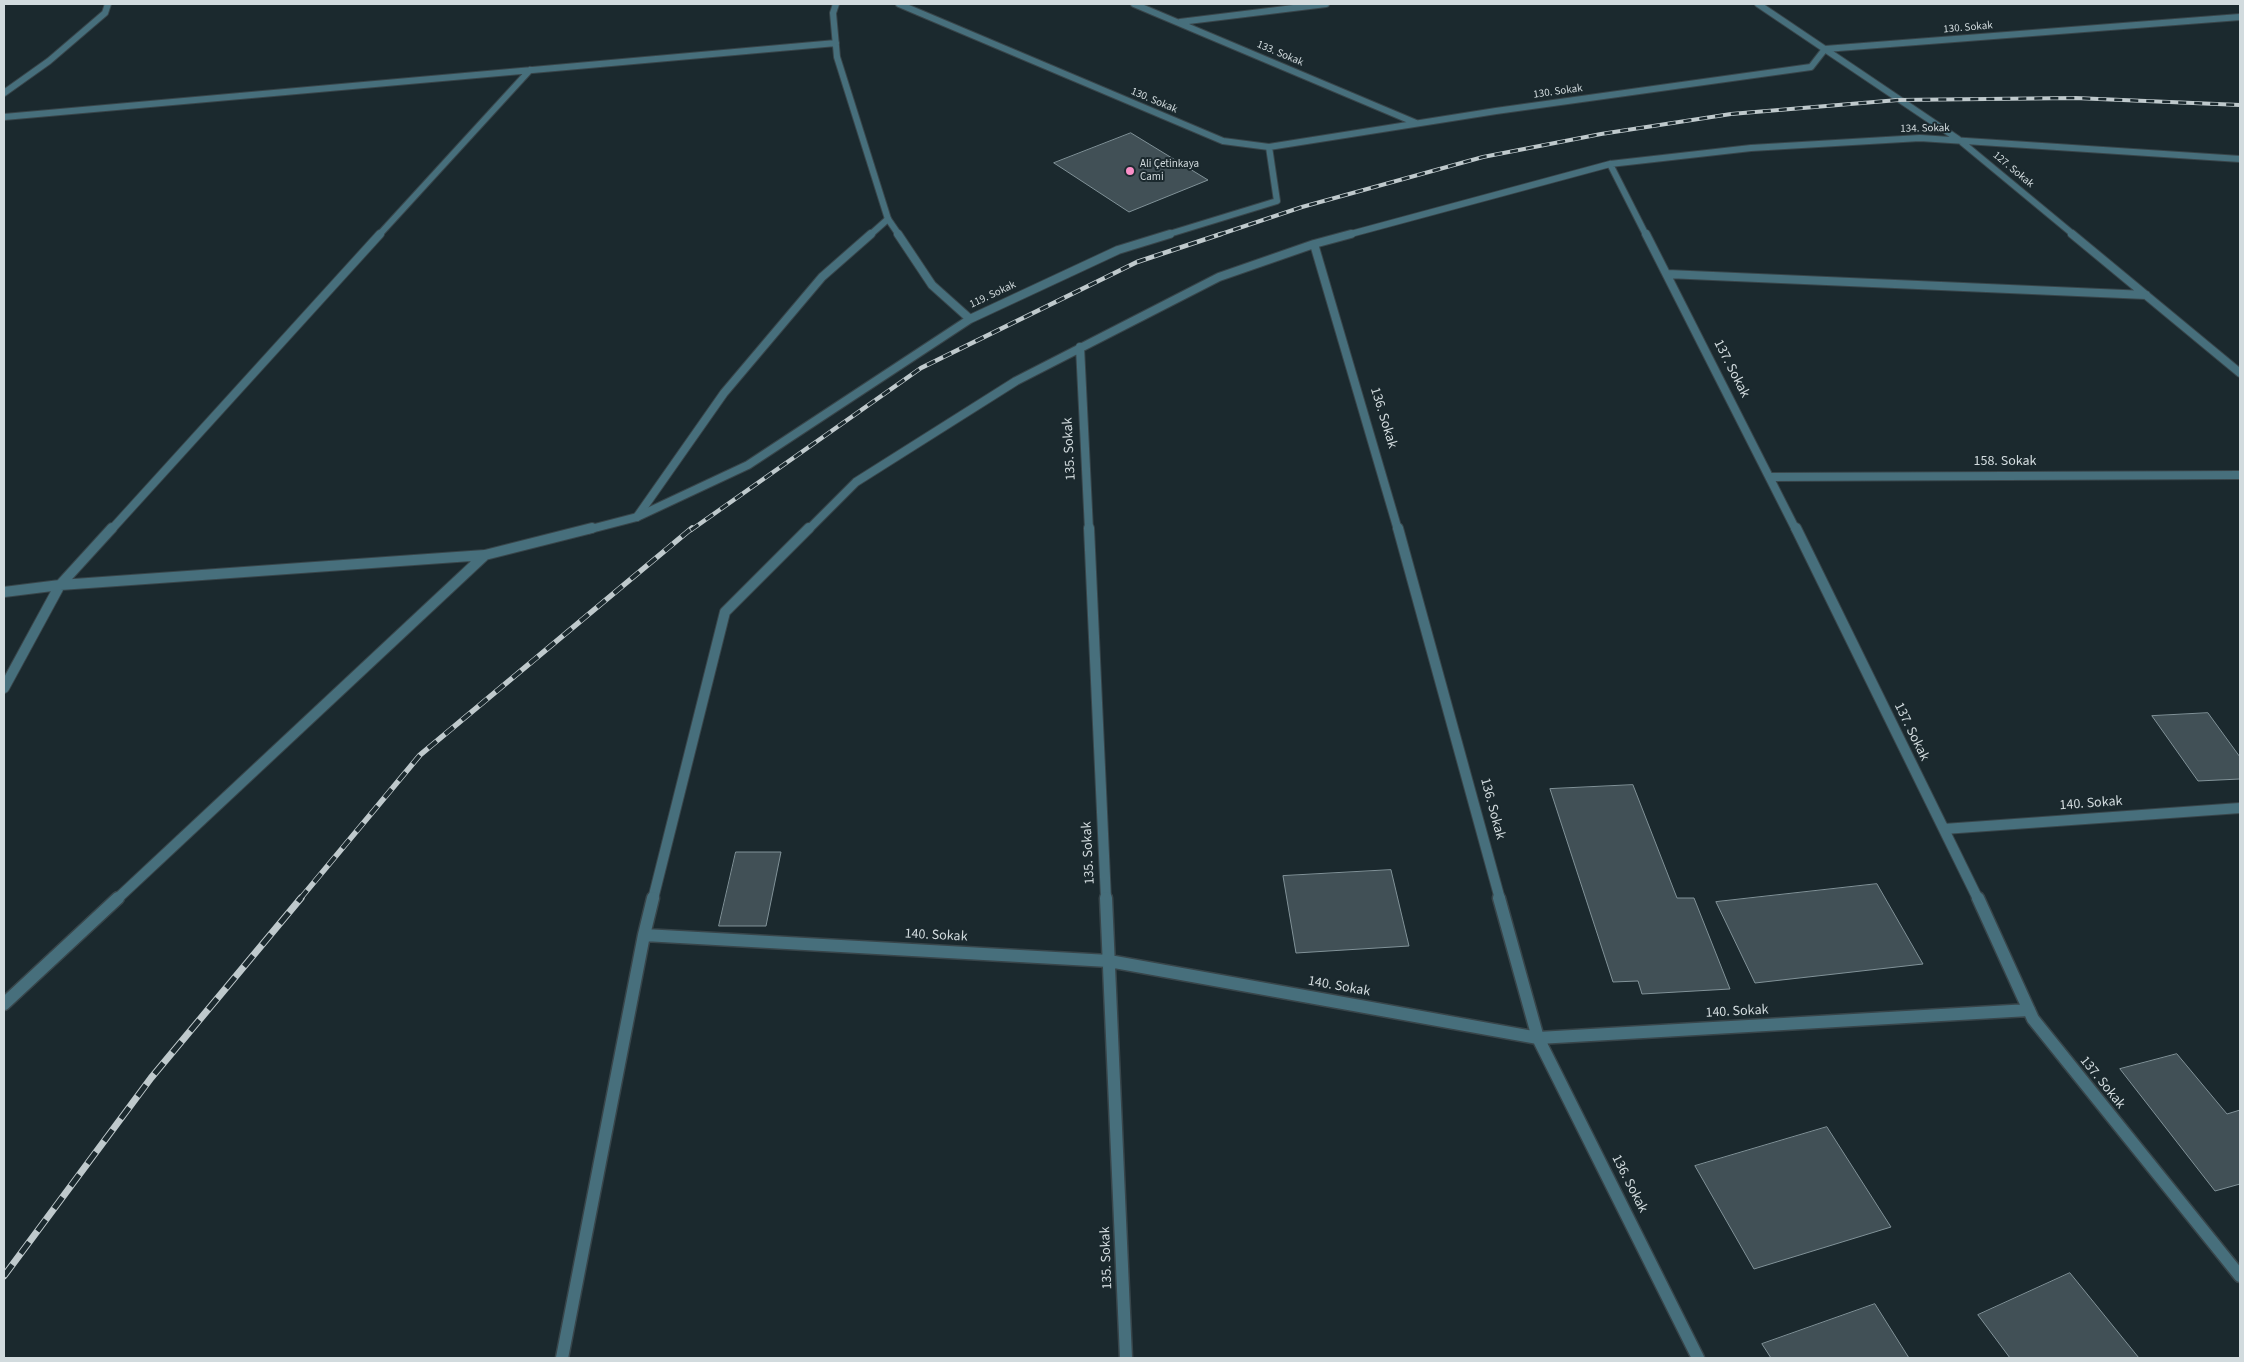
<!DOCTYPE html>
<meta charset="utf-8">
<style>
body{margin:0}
#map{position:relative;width:2244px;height:1362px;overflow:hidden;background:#1b292e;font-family:"Source Sans 3",sans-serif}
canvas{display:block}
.frame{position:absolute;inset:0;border:5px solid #d2dbde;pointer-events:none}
</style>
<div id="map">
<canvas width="2244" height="1362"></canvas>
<div class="frame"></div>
</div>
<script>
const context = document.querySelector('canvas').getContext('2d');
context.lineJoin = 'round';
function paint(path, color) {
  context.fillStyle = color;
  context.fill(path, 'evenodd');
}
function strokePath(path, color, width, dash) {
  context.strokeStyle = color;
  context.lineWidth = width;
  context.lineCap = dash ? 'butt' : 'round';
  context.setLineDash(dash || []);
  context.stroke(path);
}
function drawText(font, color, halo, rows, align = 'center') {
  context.font = font + ' "Source Sans 3",sans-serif';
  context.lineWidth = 4;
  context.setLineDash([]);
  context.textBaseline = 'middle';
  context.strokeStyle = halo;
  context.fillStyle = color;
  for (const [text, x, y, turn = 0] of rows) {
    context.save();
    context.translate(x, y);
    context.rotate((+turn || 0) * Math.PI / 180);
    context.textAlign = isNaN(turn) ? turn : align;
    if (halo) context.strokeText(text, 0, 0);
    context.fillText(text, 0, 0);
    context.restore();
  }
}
const building = new Path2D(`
 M1131 133 1208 180 1129 212 1054 163Z
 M2208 713 2240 757V779L2198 781 2152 716Z
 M1633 785 1677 898H1694L1730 989 1642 994 1638 981 1613 982 1550 789Z
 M736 852H781L766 926H719Z
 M1391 870 1409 946 1296 953 1283 876Z
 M1877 884 1923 964 1755 983 1716 902Z
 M2177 1054 2227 1114 2240 1110V1184L2215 1191 2120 1069Z
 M1827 1127 1891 1227 1754 1269 1695 1166Z
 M2070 1273 2139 1358H2010L1978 1315Z
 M1875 1304 1909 1358H1771L1762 1344Z`);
paint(building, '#415056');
strokePath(building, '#819298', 1);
const serviceFar1 = new Path2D(`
 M870 235 888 219`);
const service = new Path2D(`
 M637 517 724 393 822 277 871 234`);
const minorFar3 = new Path2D(`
 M836 4 833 13 837 57 888 219 899 235
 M899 4 1223 141 1269 147 1496 111 1811 67 1825 49 2240 17
 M1134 4 1416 123
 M1758 4 1958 139 2074 235
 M1180 22 1326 4
 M4 93 49 61 105 13 108 4
 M4 117 836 43
 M1610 164 1646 235
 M379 235 530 70
 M1166 235 1277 201 1269 147
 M1347 235 1610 164 1751 148 1920 138 2240 159`);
const minorFar2 = new Path2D(`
 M898 234 932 285 970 319 1118 250 1170 234
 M1646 234 1796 530
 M2072 234 2240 373
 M1314 244 1398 530
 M1667 274 2146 295
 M1080 347 1089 530
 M1771 477 2240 475
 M111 530 380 234
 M587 530 637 517 748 465 970 319
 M808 530 856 482 1016 381 1219 277 1314 244 1351 234`);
const minorFar1 = new Path2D(`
 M1089 528 1106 899
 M1398 528 1500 899
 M1796 528 1978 899
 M4 592 60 585 485 555 592 528
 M4 688 60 585 112 528
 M1944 829 2240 808
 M117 899 485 555
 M653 899 725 612 809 528`);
const minor = new Path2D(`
 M1106 898 1126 1358
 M1499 898 1538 1038 1698 1358
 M1978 898 2033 1019 2240 1276
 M644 935 1109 961 1538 1038 2029 1010
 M4 1004 118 898
 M562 1358 644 935 653 898`);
strokePath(serviceFar1, '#38454a', 8);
strokePath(service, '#38454a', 10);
strokePath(minorFar3, '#38454a', 8);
strokePath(minorFar2, '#38454a', 10);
strokePath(minorFar1, '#38454a', 12);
strokePath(minor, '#38454a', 15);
strokePath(serviceFar1, '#476f7c', 6);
strokePath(service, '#476f7c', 8);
strokePath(minorFar3, '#476f7c', 6);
strokePath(minorFar2, '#476f7c', 8);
strokePath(minorFar1, '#476f7c', 10);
strokePath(minor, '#476f7c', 12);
const railFar3 = new Path2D(`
 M1218 235 1302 207 1483 157 1601 134 1731 114 1898 100 2075 98 2240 105`);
const railFar2 = new Path2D(`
 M691 530 921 368 1137 262 1221 234`);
const railFar1 = new Path2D(`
 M300 899 420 755 692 528`);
const rail = new Path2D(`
 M4 1276 151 1078 301 898`);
strokePath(railFar3, '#bfc9cc', 4);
strokePath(railFar2, '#bfc9cc', 4.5);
strokePath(railFar1, '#bfc9cc', 5.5);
strokePath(rail, '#bfc9cc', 7);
strokePath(railFar3, '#1b292e', 2.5, [8]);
strokePath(railFar2, '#1b292e', 3, [9]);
strokePath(railFar1, '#1b292e', 4, [11]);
strokePath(rail, '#1b292e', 5, [14]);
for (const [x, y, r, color] of [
 [1130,171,5,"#fa8fc7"]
]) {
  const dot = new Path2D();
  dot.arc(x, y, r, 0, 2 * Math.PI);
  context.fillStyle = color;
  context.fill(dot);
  strokePath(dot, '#1b292e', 2);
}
drawText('11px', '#d2dbde', '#1b292e', [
 ["130. Sokak",1968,28,-5],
 ["133. Sokak",1280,54,23],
 ["130. Sokak",1558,92,-8],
 ["130. Sokak",1154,101,23],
 ["134. Sokak",1925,129,-1],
 ["127. Sokak",2013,170,40],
 ["119. Sokak",993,295,-25]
]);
drawText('11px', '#d2dbde', '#1b292e', [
 ["Ali Çetinkaya",1140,165],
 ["Cami",1140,178]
], 'left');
drawText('14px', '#d2dbde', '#1b292e', [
 ["137. Sokak",1731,369,63],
 ["136. Sokak",1383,418,73],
 ["135. Sokak",1070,449,-93],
 ["158. Sokak",2005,462],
 ["137. Sokak",1911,732,64],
 ["140. Sokak",2091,804,-4],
 ["136. Sokak",1492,809,75],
 ["135. Sokak",1089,853,-93],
 ["140. Sokak",936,936,3],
 ["140. Sokak",1339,987,10],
 ["140. Sokak",1737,1012,-3],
 ["137. Sokak",2102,1083,51],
 ["136. Sokak",1629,1184,63],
 ["135. Sokak",1107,1258,-92]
]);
</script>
